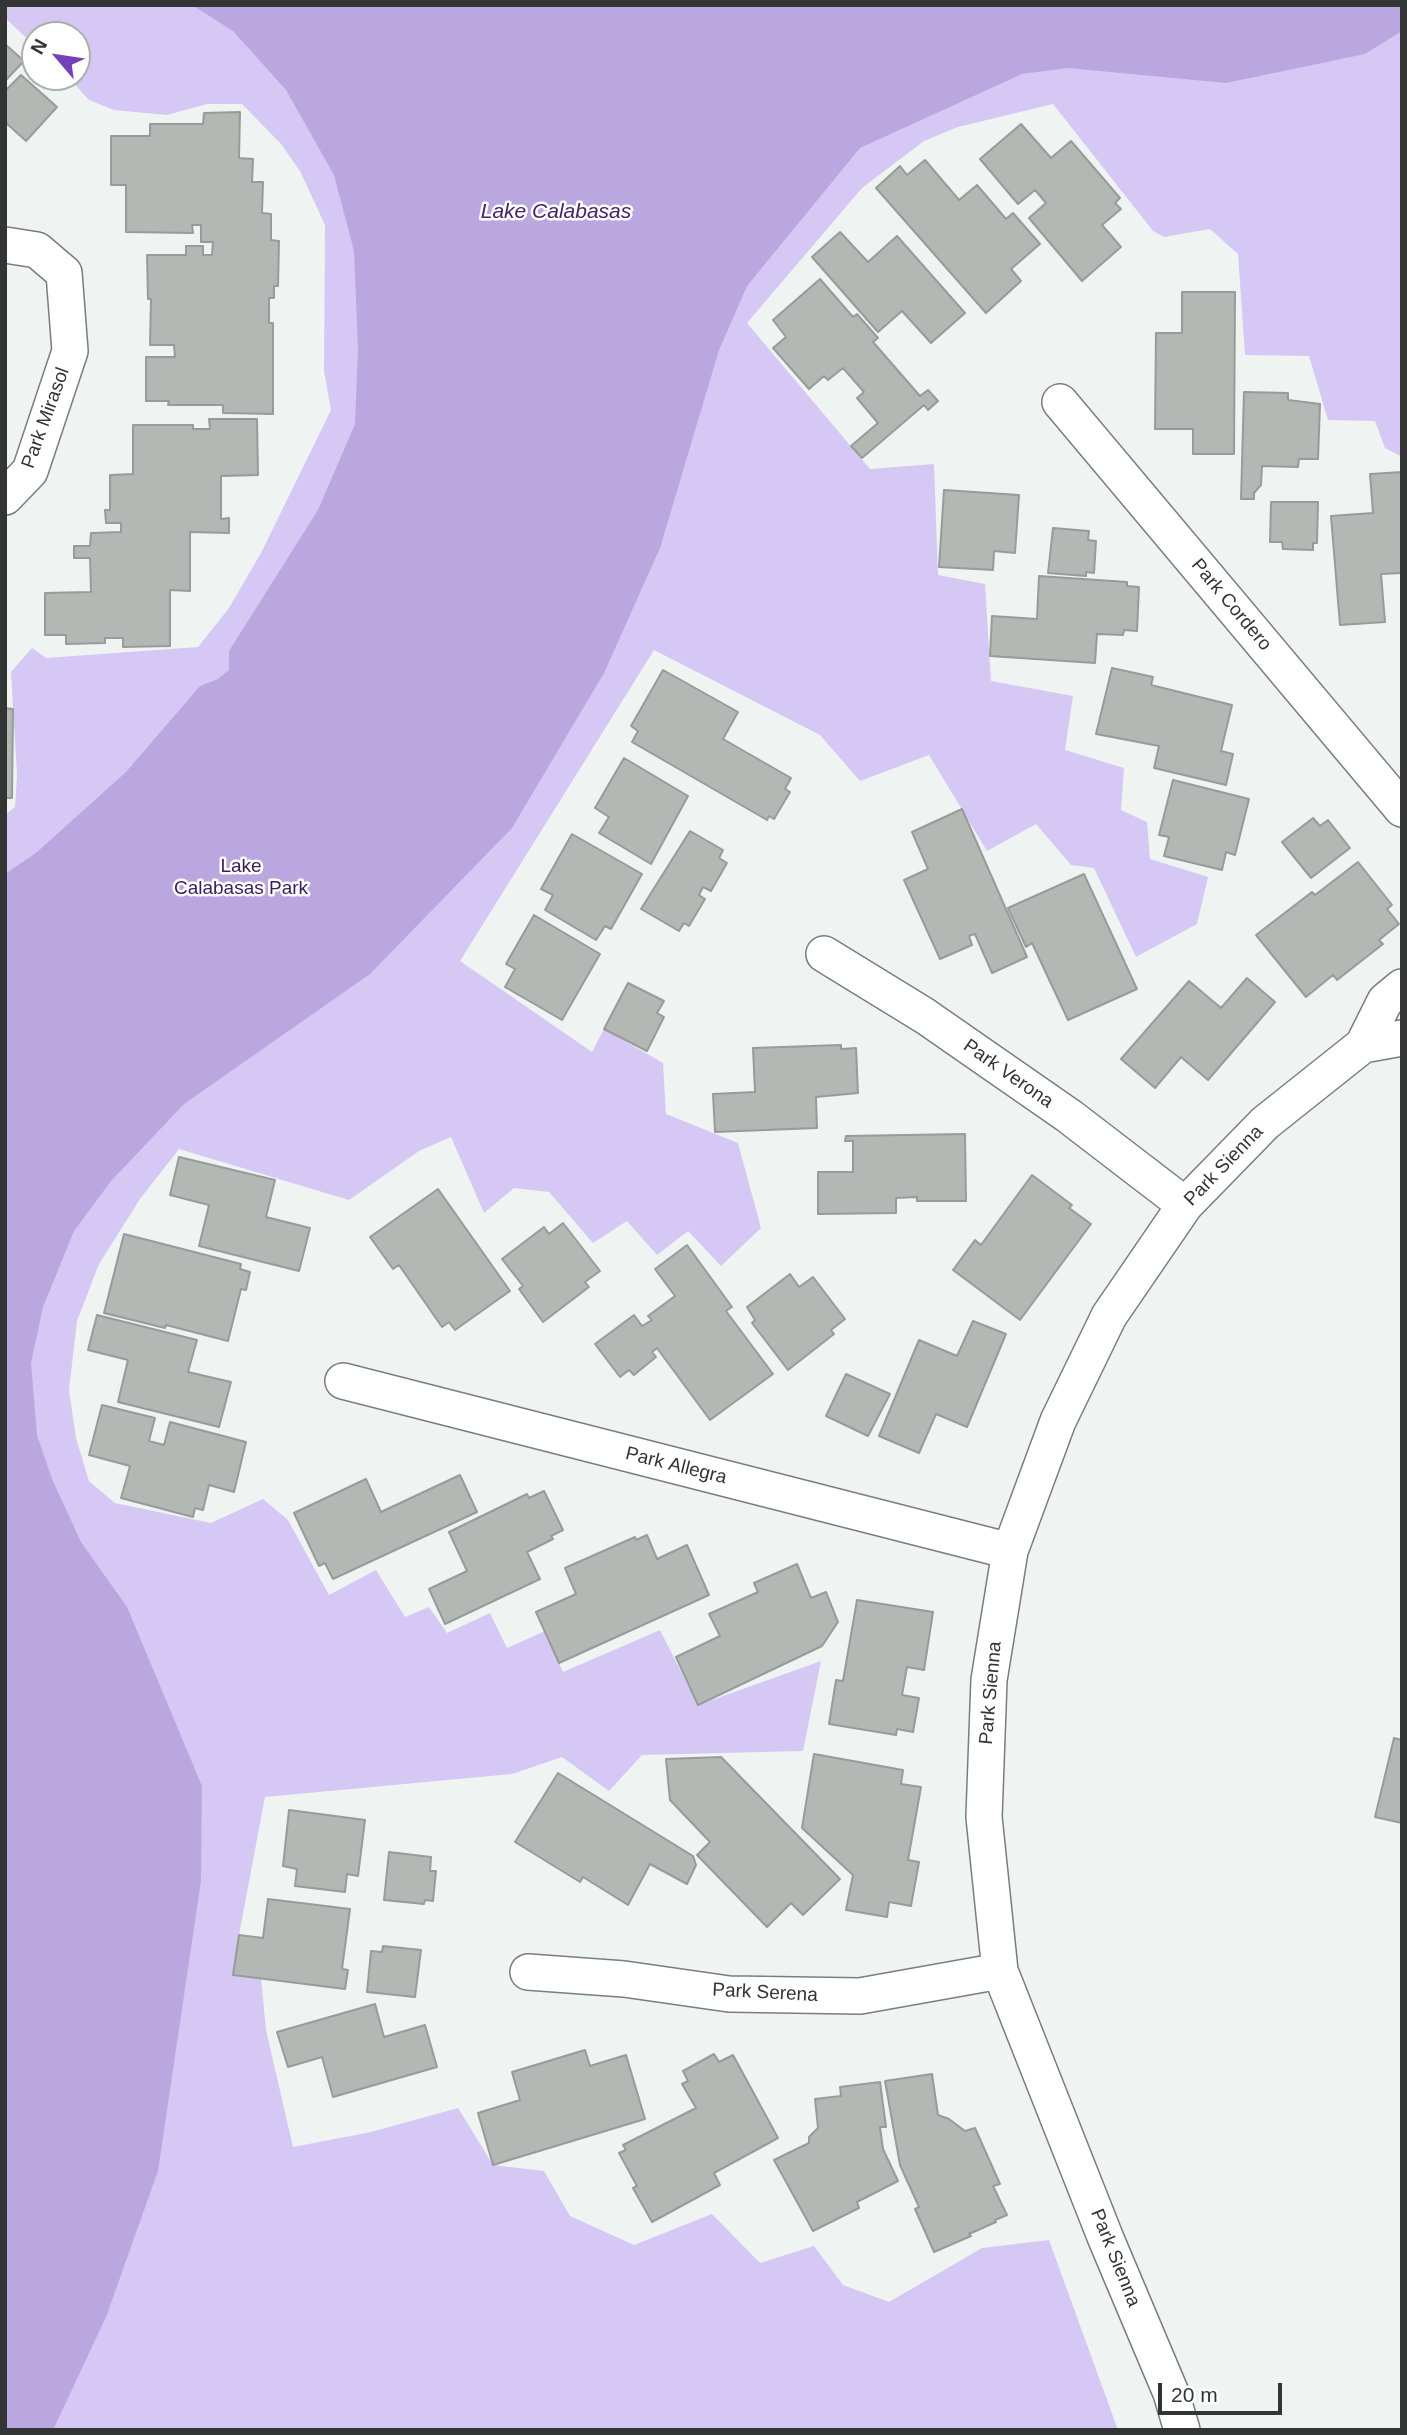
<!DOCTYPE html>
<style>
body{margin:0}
#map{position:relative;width:1407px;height:2435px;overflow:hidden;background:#eff4f2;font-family:Helvetica,sans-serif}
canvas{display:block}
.frame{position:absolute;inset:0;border:7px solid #333534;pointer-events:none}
.north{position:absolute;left:21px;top:21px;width:70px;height:70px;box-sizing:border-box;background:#fff;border:2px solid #adaeae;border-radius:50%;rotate:299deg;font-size:19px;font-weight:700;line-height:28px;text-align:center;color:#333534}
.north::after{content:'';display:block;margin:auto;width:24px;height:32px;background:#7541b8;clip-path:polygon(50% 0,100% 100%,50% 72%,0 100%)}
.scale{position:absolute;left:1158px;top:2383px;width:124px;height:32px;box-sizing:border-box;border:4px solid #333534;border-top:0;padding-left:9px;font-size:21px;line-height:24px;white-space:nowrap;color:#333534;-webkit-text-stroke:5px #fff;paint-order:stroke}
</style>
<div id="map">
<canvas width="1407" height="2435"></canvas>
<div class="frame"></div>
<div class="north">N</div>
<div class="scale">20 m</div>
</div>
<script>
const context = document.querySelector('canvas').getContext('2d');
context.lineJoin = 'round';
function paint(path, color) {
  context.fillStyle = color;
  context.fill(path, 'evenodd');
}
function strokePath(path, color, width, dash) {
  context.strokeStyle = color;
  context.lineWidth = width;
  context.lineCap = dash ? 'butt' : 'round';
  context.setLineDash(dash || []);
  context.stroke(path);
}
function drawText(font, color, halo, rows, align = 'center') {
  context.font = font + ' Helvetica,sans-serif';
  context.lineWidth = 5;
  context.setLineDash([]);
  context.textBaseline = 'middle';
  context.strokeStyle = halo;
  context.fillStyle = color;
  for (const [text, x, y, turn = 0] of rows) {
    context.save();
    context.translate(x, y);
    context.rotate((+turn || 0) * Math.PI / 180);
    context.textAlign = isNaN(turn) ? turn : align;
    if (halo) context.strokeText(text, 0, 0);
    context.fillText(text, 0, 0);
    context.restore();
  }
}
paint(new Path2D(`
 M5 5H1402V457L1385 448 1375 421 1328 420 1309 356 1245 355 1238 254 1210 229 1164 237 1153 231 1053 104 958 127 924 141 862 188 747 323 870 469 934 464 938 575 985 584 991 681 1073 696 1065 750 1124 768 1121 810 1147 822 1150 859 1208 877 1197 924 1136 957 1094 868 1071 865 1036 824 987 851 929 755 860 781 820 735 654 650 460 961 592 1052 604 1029 663 1063 666 1114 738 1143 761 1228 721 1266 688 1231 657 1255 627 1221 593 1243 549 1192 514 1188 484 1213 451 1137 419 1151 349 1200 179 1149 140 1199 99 1264 77 1321 69 1390 76 1438 89 1481 115 1503 211 1523 263 1499 288 1520 329 1595 376 1570 405 1617 429 1607 447 1633 490 1613 507 1648 545 1631 563 1672 660 1630 698 1705 821 1661 803 1751 642 1755 609 1791 562 1757 512 1774 265 1797 239 1935 233 1975 261 1978 266 2030 293 2147 371 2132 458 2108 493 2165 544 2171 570 2216 634 2245 712 2214 760 2263 814 2246 843 2285 889 2302 982 2248 1049 2240 1118 2430H5V815L15 807 17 775 11 672 32 648 46 658 198 647 229 608 261 553 331 410 324 371 325 225 300 171 281 144 242 104H207L167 115 114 110 89 100 68 77H77V35H35V46L5 18Z`), '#d6c8f4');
paint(new Path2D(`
 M192 5H1402V31L1365 54 1226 83 1068 68 1022 74 860 148 747 286 719 350 660 548 604 673 512 828 370 974 184 1104 111 1181 74 1231 43 1307 31 1363 37 1435 52 1479 81 1542 127 1607 202 1786 201 1881 158 2171 106 2317 53 2430H5V874L36 853 126 772 200 686 218 679 229 670V651L318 510 355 424 358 349 354 251 334 175 286 90 233 31Z`), '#baa7df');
const building = new Path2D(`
 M5 44 24 61 5 81Z
 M21 75 57 107 26 141 5 122V91Z
 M240 112 239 158 253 159 252 182H263L262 213 271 214V240L279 241 278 286H274V298H269V323H273V414L223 413V405H168L169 401H146V357H175L174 345H150L151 299H148L147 255H186V246H203V255H212L213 242H201V225H192L193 233 126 232V185H111V136H150V124H203L204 113Z
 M1021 124 1051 158 1071 141 1120 198 1115 203 1121 209 1102 225 1121 247 1082 281 1029 218 1046 203 1035 190 1018 204 980 159Z
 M925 160 959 200 977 185 1006 219 1013 213 1040 244 1011 269 1021 281 986 313 876 188 900 166 907 175Z
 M840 232 868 262 897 236 965 313 931 343 902 311 878 332 812 257Z
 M820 279 853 317 857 314 878 338 873 342 920 396 928 390 938 401 928 410 924 405 862 458 851 446 878 423 857 398 864 392 843 368 828 380 824 376 809 389 773 348 786 337 773 320Z
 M1182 292H1235L1234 454H1193V429H1155L1156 333H1182Z
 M1244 392 1288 393V400L1320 404 1318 459H1299L1298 467 1262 466 1261 485 1254 493V499H1241Z
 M209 419H257L258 475 221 476V519L229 518V533L190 532V591L170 590V646L123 647V638H105V643L66 644V635H45V593L91 592 90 558H74V546H90L91 533 121 532V523H106L105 510H110V475L133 474V425H193V429H210Z
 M1402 472V573L1381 574 1385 622 1340 625 1331 516 1373 513 1370 474Z
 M944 490 1019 495 1015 553 994 551 993 570 939 567Z
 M1271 502H1318L1317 543H1313V550L1283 549 1282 542H1270Z
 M1053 528 1089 531 1088 540 1096 541 1094 573 1086 572V576L1048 573Z
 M1039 576 1127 582V586L1139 587 1137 631 1124 630 1123 635 1097 634 1095 663 990 656 992 616 1037 619Z
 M1112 668 1153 677 1151 685 1232 705 1221 751 1233 754 1226 785 1154 768 1159 746 1096 734Z
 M663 670 738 712 723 739 791 778 785 789 790 792 774 819 769 816 767 820 632 742 638 731 631 726Z
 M5 708 13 709 12 798H5Z
 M624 758 688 796 651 864 599 833 609 817 595 808Z
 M1173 780 1249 799 1235 855 1226 852 1222 870 1164 856 1169 837 1159 835Z
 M962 809 1027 957 992 973 975 934 969 936 972 945 940 959 904 880 928 869 912 832Z
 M1313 818 1320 826 1328 820 1350 848 1311 878 1282 842Z
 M690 831 723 850 719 858 727 863 711 891 703 887 699 895 705 899 689 926 684 923 679 931 641 909Z
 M572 834 642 874 611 929 605 926 596 940 545 910 553 895 541 889Z
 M1358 862 1392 905 1387 909 1399 924 1379 940 1383 944 1337 980 1333 975 1306 997 1256 935 1312 892 1315 895Z
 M1084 874 1137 989 1068 1020 1032 943 1026 947 1008 908Z
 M534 915 600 954 562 1020 505 987 515 969 506 964Z
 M1247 978 1275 1002 1208 1080 1181 1057 1155 1088 1121 1059 1189 981 1221 1008Z
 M628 983 664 1001 657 1013 664 1017 647 1051 604 1029Z
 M841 1045V1049L856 1048 858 1093 816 1097 817 1128 715 1132 713 1094 755 1092 753 1048Z
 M965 1134 966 1201H917V1197L896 1198V1213L818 1214V1172H853V1141H845L846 1136Z
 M179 1157 275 1180 266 1217 310 1228 299 1271 199 1246 209 1205 170 1195Z
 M1032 1175 1072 1205 1069 1208 1091 1224 1020 1320 953 1270 975 1240 981 1245Z
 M438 1189 510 1291 455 1330 449 1322 442 1327 399 1265 393 1269 370 1237Z
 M563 1223 600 1271 585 1282 589 1287 543 1322 519 1289 523 1286 502 1259 544 1227 549 1234Z
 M124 1234 241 1264 240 1269 250 1272 246 1290 241 1289 228 1341 166 1325 165 1328 104 1313Z
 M687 1245 732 1307 726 1311 773 1374 710 1420 657 1348 652 1352 656 1357 634 1375 629 1370 620 1377 595 1344 634 1315 642 1326 652 1320 648 1316 675 1296 655 1269Z
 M790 1274 799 1287 813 1277 845 1319 831 1330 834 1334 788 1370 752 1323 755 1320 747 1307Z
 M97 1315 197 1340 188 1372 231 1382 219 1427 118 1402 128 1360 88 1350Z
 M973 1321 1006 1334 967 1427 936 1414 919 1453 879 1436 919 1340 957 1356Z
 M846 1374 890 1394 868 1436 826 1416Z
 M102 1405 155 1418 149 1441 164 1445 170 1422 246 1442 234 1492 209 1485 203 1510 195 1508 193 1517 121 1498 130 1466 89 1455Z
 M460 1475 477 1512 333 1579 325 1563 319 1566 294 1513 366 1479 381 1512Z
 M544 1491 563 1530 551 1536 553 1539 527 1552 540 1579 445 1624 429 1589 467 1571 449 1532 527 1494 529 1498Z
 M647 1535 657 1559 687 1545 709 1595 559 1663 536 1612 576 1594 565 1568 635 1537 636 1540Z
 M797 1564 811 1598 826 1592 838 1622 822 1646 698 1705 676 1657 720 1636 709 1614 758 1592 754 1583Z
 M857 1600 933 1612 924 1670 907 1667 902 1695 919 1698 913 1732 897 1729 896 1735 829 1724 836 1680 843 1681Z
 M1394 1738 1402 1740V1823L1375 1817Z
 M814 1754 903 1770 901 1784 921 1787 908 1860 919 1862 911 1906 889 1902 887 1917 846 1910 853 1875 802 1828Z
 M721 1757 840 1879 803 1915 791 1903 767 1927 697 1855 710 1842 670 1800 666 1759Z
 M558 1773 693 1856 696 1865 687 1884 650 1864 628 1905 583 1877 580 1882 515 1842Z
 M289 1810 365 1820 358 1876 347 1874 345 1892 295 1886 297 1869 283 1866Z
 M389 1852 431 1857 430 1871H436L433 1901 425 1900 424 1904 384 1900Z
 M268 1899 350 1909 342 1969 348 1970 345 1989 233 1975 239 1935 263 1938Z
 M383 1946 421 1950 415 1997 367 1992 371 1951 382 1952Z
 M375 2004 384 2037 425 2025 437 2067 333 2097 322 2057 288 2067 277 2032Z
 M585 2050 590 2066 626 2055 645 2119 493 2165 478 2113 520 2100 512 2072Z
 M714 2054 719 2062 733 2055 778 2138 714 2173 720 2185 652 2222 633 2188 637 2186 619 2153 626 2150 623 2145 696 2108 682 2084 688 2081 683 2071Z
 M932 2074 938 2115 949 2119 965 2131 975 2128 1000 2184 993 2186 1007 2215 995 2220 996 2222 969 2234 971 2236 934 2252 915 2209 919 2207 900 2165 885 2081Z
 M880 2082 886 2127H880L883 2149 898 2181 857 2202 859 2208 813 2231 774 2160 809 2143V2137L818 2128 815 2099 841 2096 840 2087Z`);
paint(building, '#b3b8b5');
strokePath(building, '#979b99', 2);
const street = new Path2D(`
 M5 245 37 250 64 273 70 351 30 471 5 497
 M1060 402 1402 809
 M824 954 925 1016 1069 1116 1185 1205
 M1363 1045 1402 1038
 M343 1381 1010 1551
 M528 1972 624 1979 729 1994 860 1996 1000 1971
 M1182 2430 1171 2393 1106 2239 1000 1971 984 1817 989 1680 1010 1551 1058 1421 1109 1316 1185 1205 1265 1123 1363 1045 1385 1001 1402 987`);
strokePath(street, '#797e7c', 38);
strokePath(street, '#fff', 35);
drawText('19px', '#333534', '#fff', [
 ["Park Mirasol",46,418,-70],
 ["Park Cordero",1231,605,50],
 ["Park Verona",1008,1074,35],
 ["Park Sienna",1224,1166,-46],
 ["Park Allegra",676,1466,14],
 ["Park Sienna",991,1693,-85],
 ["Park Serena",765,1993,3],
 ["Park Sienna",1115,2258,68]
]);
drawText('19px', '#391d5e', '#fff', [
 ["Lake",241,867],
 ["Calabasas Park",241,889]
]);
drawText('italic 21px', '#422668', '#fff', [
 ["Lake Calabasas",556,212]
]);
</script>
